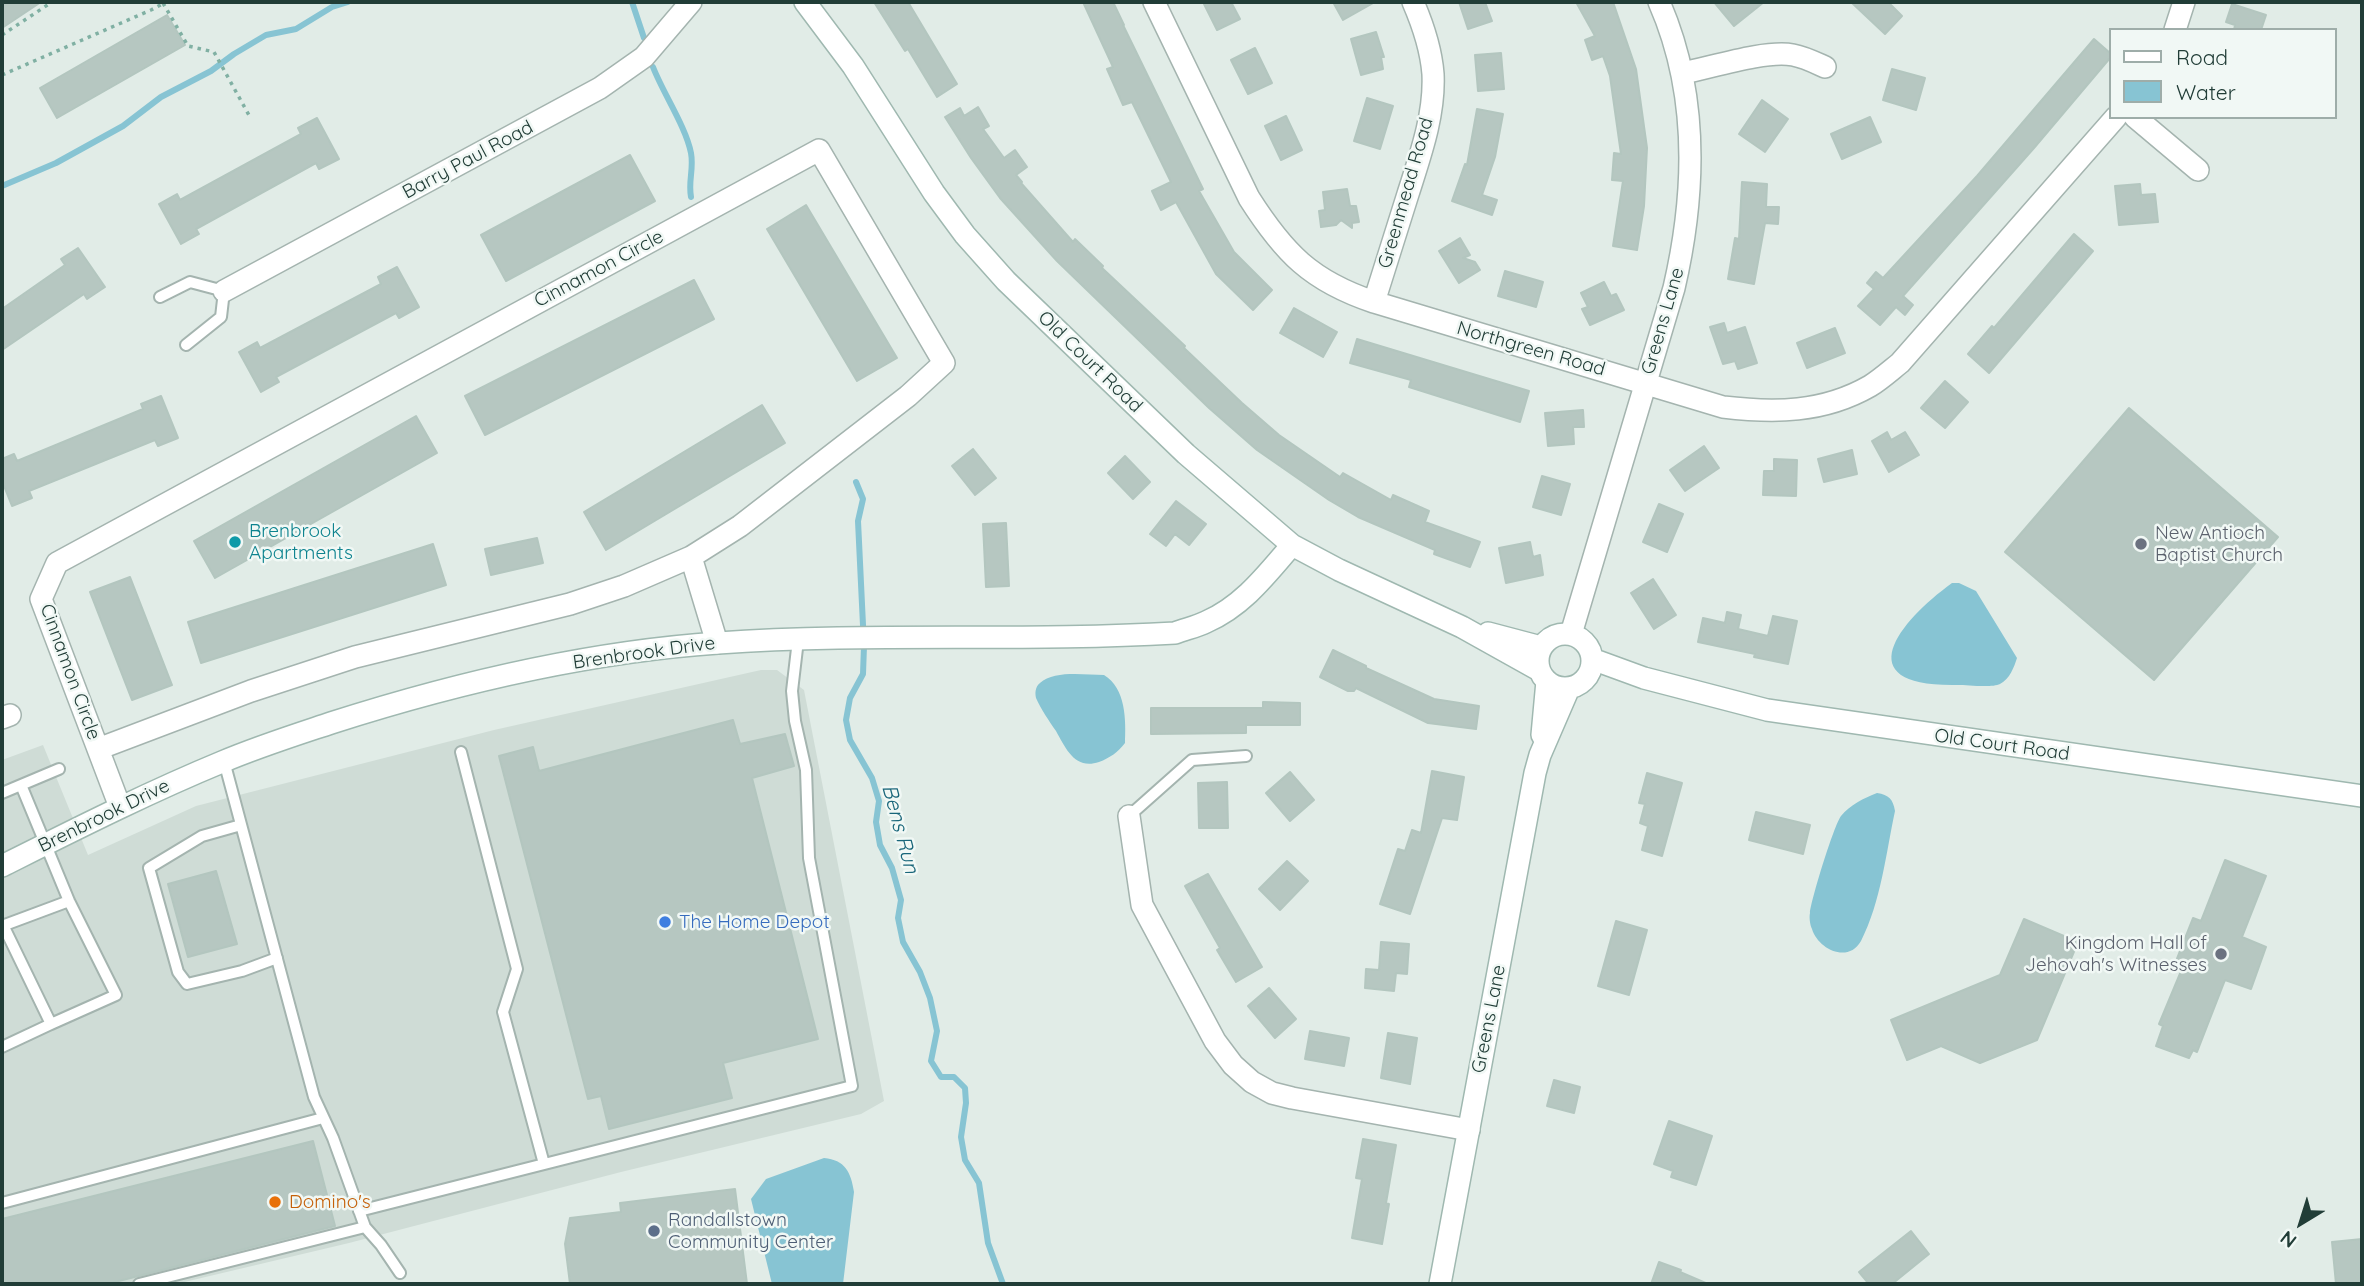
<!DOCTYPE html>
<style>
body{margin:0}
#map{position:relative;width:2364px;height:1286px;overflow:hidden;background:#e1ece7;font-family:Quicksand,sans-serif}
canvas{display:block}
.frame{position:absolute;inset:0;border:4px solid #213d37;pointer-events:none}
.legend{position:absolute;left:2109px;top:28px;width:228px;height:91px;box-sizing:border-box;background:#f1f8f5;border:2px solid #9eada9;margin:0;padding:9px 12px;list-style:none;font-size:21px;color:#213d37}
.legend li{display:flex;align-items:center;gap:14px;height:35px}
.legend b{width:35px;border:2px solid #9eada9}
.north{position:absolute;left:2266px;top:1188px;width:70px;height:70px;-webkit-text-stroke:5px #f1f8f5;paint-order:stroke;rotate:218deg;font-size:19px;font-weight:700;line-height:28px;text-align:center;color:#213d37}
.north::after{content:'';display:block;margin:auto;width:24px;height:32px;background:#213d37;clip-path:polygon(50% 0,100% 100%,50% 72%,0 100%)}
</style>
<div id="map">
<canvas width="2364" height="1286"></canvas>
<div class="frame"></div>
<ul class="legend">
<li><b style="height:9px;background:#fff"></b>Road</li>
<li><b style="height:19px;background:#87c4d3"></b>Water</li>
</ul>
<div class="north">N</div>
</div>
<script>
const context = document.querySelector('canvas').getContext('2d');
context.lineJoin = 'round';
function paint(path, color) {
  context.fillStyle = color;
  context.fill(path, 'evenodd');
}
function strokePath(path, color, width, dash) {
  context.strokeStyle = color;
  context.lineWidth = width;
  context.lineCap = dash ? 'butt' : 'round';
  context.setLineDash(dash || []);
  context.stroke(path);
}
function drawText(font, color, halo, rows, align = 'center') {
  context.font = font + ' Quicksand,sans-serif';
  context.lineWidth = 5;
  context.setLineDash([]);
  context.textBaseline = 'middle';
  context.strokeStyle = halo;
  context.fillStyle = color;
  for (const [text, x, y, turn = 0] of rows) {
    context.save();
    context.translate(x, y);
    context.rotate((+turn || 0) * Math.PI / 180);
    context.textAlign = isNaN(turn) ? turn : align;
    if (halo) context.strokeText(text, 0, 0);
    context.fillText(text, 0, 0);
    context.restore();
  }
}
paint(new Path2D(`
 M761 670H777L804 690 884 1101 861 1114 621 1172 349 1243 176 1284H2V760L43 745 88 855 196 806 494 730Z`), '#cfdcd6');
paint(new Path2D(`
 M1952 583H1959L1976 591 2017 658C2014 667 2010 679 2000 684 1992 688 1968 685 1957 685 1847 687 1897 623 1952 583Z
 M1104 675C1126 688 1126 720 1125 743 1118 752 1110 758 1099 762 1075 770 1066 749 1056 731 1049 721 1041 709 1036 698 1035 693 1035 687 1040 683 1054 670 1085 675 1104 675Z
 M1877 793C1889 795 1893 799 1895 811 1886 853 1881 902 1861 941 1848 964 1818 949 1812 929 1810 925 1809 917 1810 913 1811 900 1834 825 1841 816 1850 805 1864 798 1877 793Z
 M824 1158C845 1160 851 1172 854 1192L843 1284H772L751 1199 766 1179Z`), '#87c4d3');
strokePath(new Path2D(`
 M632 2 644 38
 M653 67C663 93 686 127 691 153 694 169 688 181 691 197
 M2 186 56 163 123 126 161 97 211 71 234 54 266 35 296 29 332 7 348 2
 M856 482 863 499 858 521 864 646 863 674 850 698 846 720 850 740 872 778 879 801 876 822 880 845 892 868 901 900 898 918 903 942 920 972 930 998 937 1031 931 1061 941 1077H954L965 1088 966 1103 961 1137 965 1160 979 1183 988 1243 1003 1284`), '#87c4d3', 6);
const building = new Path2D(`
 M2 2H41L2 28Z
 M874 2H908L957 84 937 97 908 49 905 51Z
 M1083 2H1113L1124 25H1123L1203 189 1199 191 1234 252 1272 290 1253 310 1216 274 1176 202 1161 210 1152 191 1171 182 1132 102 1123 105 1107 69 1113 67Z
 M1203 2H1231L1240 19 1217 30Z
 M1333 2H1375L1343 20Z
 M1459 2H1485L1492 21 1468 29Z
 M1576 2H1613L1636 69 1647 148 1644 206 1637 250 1613 246 1623 181 1612 180 1614 153 1621 154 1610 76 1603 56 1592 60 1585 40 1595 36Z
 M1714 2H1764L1734 26Z
 M1851 2H1888L1902 16 1885 34Z
 M2232 4 2266 15 2261 30H2234L2235 25 2226 22Z
 M167 15 185 45 57 118 40 88Z
 M1376 32 1384 57H1381L1383 69 1361 75 1351 39Z
 M2094 39 2110 53V58L2034 148 1903 296 1913 305 1905 315 1896 307 1880 325 1858 306 1874 289 1867 283 1876 272 1883 278 1977 176Z
 M1255 48 1272 83 1248 94 1231 60Z
 M1501 53 1504 89 1478 91 1475 55Z
 M1892 69 1925 78 1916 110 1883 100Z
 M1367 98 1393 106 1380 149 1354 141Z
 M1762 100 1788 119 1765 152 1739 134Z
 M978 107 989 126 983 129 1004 158 1015 150 1027 167 1016 175 1022 182 1021 183 1073 242 1075 239 1103 266 1102 268 1185 346 1184 348 1242 403 1279 435 1340 477 1343 473 1391 500 1393 495 1429 511 1425 522 1480 542 1470 567 1434 554 1435 550 1358 517 1329 500 1257 450 1209 408 1057 261 1000 198 971 158 945 117 960 108 964 116Z
 M1477 109 1503 114 1495 157 1482 195 1497 200 1492 215 1452 201 1465 164 1467 165Z
 M1286 116 1302 150 1281 160 1265 126Z
 M1870 117 1881 142 1842 159 1831 134Z
 M317 118 339 159 319 169 316 163 196 229 199 234 181 244 159 204 177 194 180 200 301 134 298 128Z
 M630 155 655 201 506 281 481 235Z
 M1742 182 1767 184 1766 207H1779L1778 224 1765 223 1754 284 1728 279 1735 238 1739 239Z
 M2140 184 2141 195 2155 194 2158 222 2119 225 2115 186Z
 M1347 189 1350 206H1356L1359 222 1352 223V228L1341 220 1336 225 1321 227 1319 211 1325 210 1323 192Z
 M806 205 897 358 857 381 767 229Z
 M2074 234 2093 251 1989 373 1968 354 1992 326 1994 328Z
 M1460 238 1470 255 1463 258 1475 262 1480 270 1459 283 1439 251Z
 M78 248 105 287 87 299 84 294 2 350V309L65 265 61 259Z
 M397 267 419 307 399 318 396 313 276 377 279 382 261 392 239 352 257 342 260 348 381 284 378 277Z
 M1505 271 1543 282 1536 307 1498 296Z
 M694 280 714 319 485 435 465 396Z
 M1604 282 1611 296 1616 294 1624 310 1590 325 1582 309 1588 307 1581 293Z
 M1294 308 1337 332 1323 357 1280 333Z
 M1724 323 1727 333 1745 327 1757 363 1738 369 1735 361 1723 364 1710 327Z
 M1835 328 1845 353 1807 368 1797 343Z
 M1357 339 1529 391 1520 422 1409 387 1411 380 1350 363Z
 M1945 381 1968 402 1945 428 1921 408Z
 M161 396 178 438 158 446 155 440 29 491 32 498 12 506 2 481V459L14 454 17 461 143 409 141 404Z
 M762 405 785 443 606 550 584 512Z
 M2129 408 2278 537 2154 680 2005 552Z
 M1583 410 1584 427H1573L1574 444 1548 446 1545 413Z
 M416 416 437 453 215 578 194 541Z
 M1887 432 1891 440 1905 432 1919 455 1889 472 1872 441Z
 M1704 446 1719 468 1685 491 1670 470Z
 M973 449 996 478 975 495 952 466Z
 M1852 450 1857 474 1824 482 1818 459Z
 M1125 456 1150 482 1133 499 1108 473Z
 M1774 459 1797 460 1796 496 1763 495 1764 471H1774Z
 M1542 476 1570 484 1561 515 1533 507Z
 M1176 501 1206 524 1189 545 1175 534 1166 546 1150 534Z
 M1659 504 1683 514 1667 552 1643 542Z
 M1006 523 1009 586 986 587 983 524Z
 M537 538 543 563 491 575 485 549Z
 M1530 542 1533 557 1540 555 1543 575 1506 583 1499 548Z
 M433 544 446 585 201 663 188 622Z
 M130 577 172 685 132 700 90 592Z
 M1653 579 1676 615 1654 629 1631 593Z
 M1727 612 1741 615 1738 629 1768 636 1773 616 1797 621 1788 664 1754 657 1755 654 1698 642 1703 618 1725 623Z
 M1333 650 1366 666V668L1434 699 1479 706 1476 729 1428 723 1356 688 1354 691H1348L1320 677Z
 M1263 702 1300 703V725H1246V733L1151 734V708H1263Z
 M733 720 740 744 785 734 794 766 752 778 818 1039 723 1063 732 1098 609 1129 601 1096 588 1099 499 756 533 747 539 771Z
 M1432 771 1464 777 1457 820 1442 818 1410 914 1380 904 1398 849 1405 851 1412 830 1421 833Z
 M1290 772 1314 800 1290 821 1266 793Z
 M1647 773 1682 783 1662 856 1642 850 1648 826 1640 823 1645 804 1639 803Z
 M1227 782 1228 828H1199L1198 783Z
 M1756 812 1810 825 1803 854 1749 840Z
 M2225 860 2266 876 2242 937 2266 947 2251 989 2225 980 2197 1052 2193 1050 2189 1058 2156 1046 2163 1026 2159 1024 2184 964 2176 961 2193 918 2201 921Z
 M1287 861 1308 881 1280 910 1259 889Z
 M216 871 237 944 188 957 168 884Z
 M1208 874 1262 967 1236 982 1217 950 1220 948 1185 886Z
 M2024 919 2078 942 2037 1040 1980 1063 1941 1046 1907 1060 1891 1020 2000 975Z
 M1616 921 1647 930 1629 995 1598 986Z
 M1381 942 1409 944 1407 974 1396 973 1394 991 1365 988 1366 969 1379 970Z
 M1269 988 1296 1019 1275 1038 1248 1006Z
 M1310 1031 1349 1038 1344 1066 1305 1059Z
 M1388 1033 1417 1038 1410 1084 1381 1078Z
 M1554 1080 1580 1087 1574 1113 1547 1106Z
 M1669 1121 1712 1136 1696 1185 1671 1177 1673 1171 1654 1164Z
 M1363 1139 1396 1145 1386 1203 1389 1204 1382 1244 1352 1238 1362 1179 1356 1178Z
 M313 1141 335 1226 107 1284H2V1219Z
 M735 1189 747 1284H570L565 1244 570 1218 621 1212 620 1203Z
 M1911 1231 1929 1254 1892 1284H1869L1859 1272Z
 M2362 1239V1284H2336L2332 1242Z
 M1659 1262 1681 1270 1680 1272 1708 1284H1651Z`);
paint(building, '#b6c7c1');
strokePath(building, '#b3c6bf', 2);
const lane = new Path2D(`
 M160 297 190 282 224 291 221 317 186 345
 M461 752 517 969 503 1012 544 1164
 M224 761 314 1097 333 1138 365 1227 381 1245 400 1273
 M2 793 21 785
 M1129 816 1192 760 1246 756
 M241 825 202 836 149 868 178 972 187 984 242 971 277 958
 M2 926 69 901
 M51 1024 116 995 69 901 21 785 59 769
 M2 1047 51 1024 3 925
 M2 1203 323 1118
 M359 1211 852 1086 809 858 806 770 795 721 792 691 798 640
 M139 1284 365 1227`);
const street = new Path2D(`
 M1154 2 1249 198C1284 253 1311 281 1374 302L1723 407C1774 413 1823 413 1870 386 1880 380 1890 371 1900 363L2116 117
 M2175 30 2184 2
 M1683 73C1713 67 1765 50 1793 55 1804 57 1814 62 1825 67
 M2135 117 2198 170
 M819 150 944 363 908 396 740 526 691 557 624 586 570 604 355 657 251 691 98 749 41 599 57 563Z
 M224 291 600 88 644 57 691 2
 M1374 302C1385 266 1397 230 1408 194 1420 156 1435 115 1433 74 1431 48 1423 25 1413 2
 M691 557 717 643
 M1571 634 1674 288C1696 193 1699 93 1659 2
 M2 718 10 715
 M98 749 120 807
 M1129 816 1142 905 1215 1041 1233 1065 1252 1082 1272 1093 1292 1098 1469 1130`);
const secondary = new Path2D(`
 M805 2 853 66 934 193 965 235 1006 281 1186 454 1292 545 1339 570 1462 627 1539 670
 M1488 633 1541 647
 M1538 661a27 27 0 1 1 54 0a27 27 0 1 1-54 0Z
 M1592 659 1644 678 1767 710 2362 796
 M1542 735 1547 681
 M2 866C74 830 147 793 222 762 257 747 295 735 331 723 456 683 587 652 718 643 870 632 1023 642 1175 633 1185 629 1196 627 1206 622 1243 606 1267 574 1292 545
 M1440 1284 1535 773 1540 755 1569 688`);
strokePath(lane, '#a4b4af', 14);
strokePath(street, '#a4b4af', 24);
strokePath(secondary, '#9fb8b0', 24);
strokePath(new Path2D(`
 M163 3 188 46 214 52 250 117
 M2 35 52 2
 M2 75 151 10 166 2`), '#80b0a3', 3.5, [3.5, 5]);
strokePath(lane, '#fff', 10);
strokePath(street, '#fff', 21);
strokePath(secondary, '#fff', 21);
for (const [x, y, r, color] of [
 [235,542,7,"#0f9aa8"],
 [2141,544,7,"#6b7280"],
 [665,922,7,"#3f7fe0"],
 [2221,954,7,"#6b7280"],
 [275,1202,7,"#e8710a"],
 [654,1231,7,"#5c6f8a"]
]) {
  const dot = new Path2D();
  dot.arc(x, y, r, 0, 2 * Math.PI);
  context.fillStyle = color;
  context.fill(dot);
  strokePath(dot, '#f1f8f5', 2.5);
}
drawText('19px', '#213d37', '#f1f8f5', [
 ["Barry Paul Road",468,160,-28],
 ["Greenmead Road",1406,193,-74],
 ["Cinnamon Circle",599,269,-28],
 ["Greens Lane",1663,321,-74],
 ["Northgreen Road",1531,349,16],
 ["Old Court Road",1090,362,44],
 ["Brenbrook Drive",644,653,-8],
 ["Cinnamon Circle",70,672,70],
 ["Old Court Road",2002,745,8],
 ["Brenbrook Drive",104,816,-26],
 ["Greens Lane",1489,1019,-79]
]);
drawText('19px', '#0d838f', '#f1f8f5', [
 ["Brenbrook",249,531],
 ["Apartments",249,553]
], 'left');
drawText('19px', '#5b616d', '#f1f8f5', [
 ["New Antioch",2155,533],
 ["Baptist Church",2155,555],
 ["Kingdom Hall of",2207,943,"right"],
 ["Jehovah's Witnesses",2207,965,"right"]
], 'left');
drawText('19px', '#366cbe', '#f1f8f5', [
 ["The Home Depot",679,922]
], 'left');
drawText('19px', '#c56008', '#f1f8f5', [
 ["Domino's",289,1202]
], 'left');
drawText('19px', '#4e5e75', '#f1f8f5', [
 ["Randallstown",668,1220],
 ["Community Center",668,1242]
], 'left');
drawText('italic 21px', '#19667a', '#f1f8f5', [
 ["Bens Run",900,829,75]
]);
</script>
